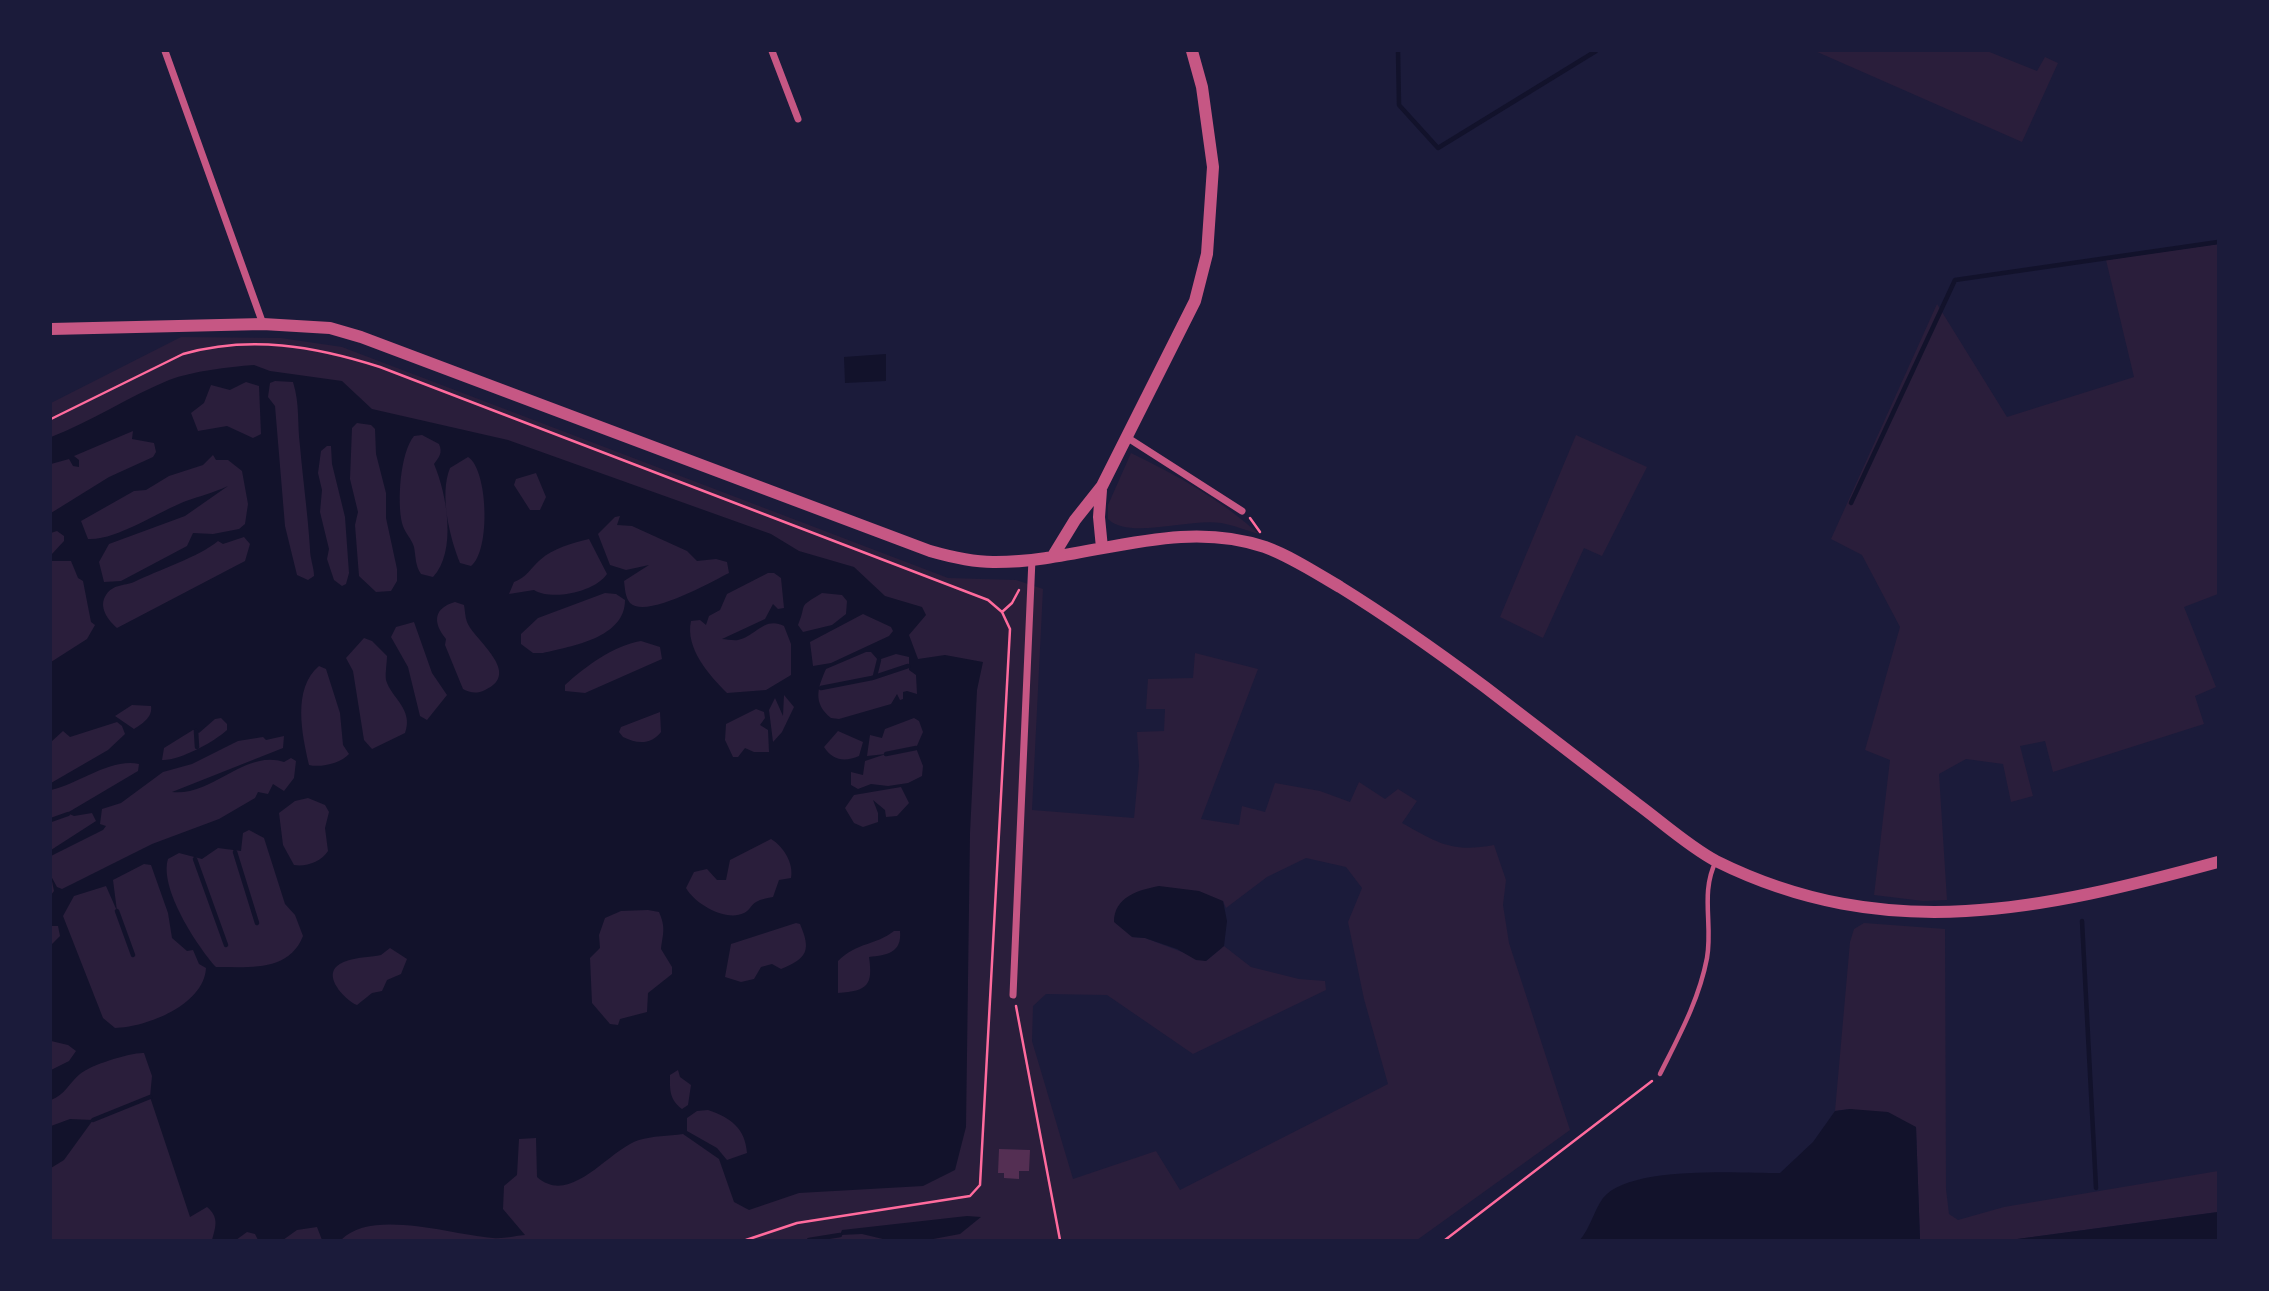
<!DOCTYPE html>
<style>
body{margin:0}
#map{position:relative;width:2269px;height:1291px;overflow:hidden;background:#1b1b3a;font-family:"Roboto Serif",serif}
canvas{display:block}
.frame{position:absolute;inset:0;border:52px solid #1b1b3a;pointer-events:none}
</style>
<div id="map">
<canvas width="2269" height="1291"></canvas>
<div class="frame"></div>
</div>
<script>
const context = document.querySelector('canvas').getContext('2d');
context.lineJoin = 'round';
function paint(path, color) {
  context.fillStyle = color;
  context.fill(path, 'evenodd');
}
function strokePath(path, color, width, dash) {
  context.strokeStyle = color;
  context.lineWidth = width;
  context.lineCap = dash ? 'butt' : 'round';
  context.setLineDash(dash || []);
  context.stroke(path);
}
paint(new Path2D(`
 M1815 51H1987L2037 71 2045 57 2058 63 2022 142Z
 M2218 244V594L2184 607 2216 687 2195 696 2204 724 2053 772 2045 741 2020 746 2033 796 2011 802 2003 764 1966 759 1939 774 1947 900 1923 901 1874 895 1890 760 1865 750 1900 627 1862 555 1831 539 1937 304 2007 417 2134 377 2106 260Z
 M181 337 281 338 342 347 948 578 1016 580 1043 589 1032 810 1134 818 1139 766 1137 732 1164 731 1165 709H1146L1148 679 1193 678 1195 653 1258 669 1201 819 1239 825 1242 806 1265 812 1275 783 1320 791 1350 802 1359 782 1385 799 1398 789 1417 801 1402 823C1438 843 1452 853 1494 845L1506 880 1503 905 1509 943 1570 1130 1417 1240H51V403ZM1306 858 1346 867 1362 888 1348 922 1364 999 1388 1084 1180 1190 1156 1151 1073 1179 1032 1041 1033 1006 1046 994 1107 995 1193 1054 1326 990 1325 981 1299 979 1251 967 1224 946 1206 961 1145 938 1132 937 1223 901 1226 908 1267 877Z
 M1576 435 1647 467 1602 556 1584 548 1543 638 1500 617Z
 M1131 453C1177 475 1221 500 1259 534 1247 531 1234 525 1221 523 1189 518 1129 540 1108 519V505Z
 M1864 923 1945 929 1946 1189 1949 1214 1958 1220 2004 1207 2218 1171V1212L2010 1240H1920L1916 1127 1850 1109 1835 1111 1850 942 1854 929Z`), '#2a1e3b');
paint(new Path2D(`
 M886 354V381L845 383 844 357Z
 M254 365 270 371 342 381 372 409 508 440 771 534 799 551 854 567 885 596 922 607 926 615 909 635 918 659 945 655 983 662 977 690 970 833 966 1127 955 1170 923 1186 799 1193 749 1210 734 1202 719 1159 683 1134C669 1136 652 1136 639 1140 608 1150 571 1207 537 1177L536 1138 519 1139 517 1175 504 1186 503 1209 525 1235C514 1236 503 1239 493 1238 452 1235 372 1208 341 1240H322L317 1227 297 1230 283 1240H258L255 1234 247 1232 236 1240H212C216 1226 219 1217 207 1207L190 1217 150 1097 152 1076 144 1053C132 1052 90 1065 80 1074 69 1083 65 1095 51 1100V1070L69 1061 76 1051 68 1045 51 1041V945L60 936 58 926H51V895L54 891 51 876 57 887 62 889 152 844 219 819 255 798 258 792 268 794 273 784 284 791 294 778 296 761 291 758 284 762C245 749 212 797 172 792L283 748 284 736 266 740 263 737 238 741 192 764 163 772 121 803 102 809 100 824 106 826 103 830 51 856V850L96 821 92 813 74 816 67 813 138 771 139 764C110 758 79 784 51 790V783L108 750 125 734 122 726 117 722 70 737 63 731 51 742V662L87 639 95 625 91 622 83 581 78 578 71 561H51V555L64 541V536L57 531 51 533V513L109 477 153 457 156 452 154 443 132 439 133 431 74 456 79 460V467L73 466 69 459 51 464V437C92 421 128 397 169 380 193 371 228 367 254 365ZM275 381 293 382C300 404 297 424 300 446 303 481 308 515 310 549 310 559 314 567 314 576L308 580 297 575 285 526 275 406 268 397 270 383ZM246 382 259 386 261 434 253 438 227 426 198 431 191 413 204 403 211 385 230 390ZM357 423 371 425 375 429 376 454 386 493V518L397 569V581L391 591 376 592 359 576 355 525 358 512 350 479 352 428ZM422 435 439 444C443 453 439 457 434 464 447 494 457 552 433 577L421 574C415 565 416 557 414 547 412 539 404 532 402 523 397 502 400 453 414 436ZM327 446H331L332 464 345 517 349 573 346 584 342 586 334 580 327 559 329 549 320 512 322 490 318 473 321 451ZM213 455 216 460H228L242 471 248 504 245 524 239 529 213 534 193 533 187 546 121 581 104 582 99 562 109 544 185 516 228 486C213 493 200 496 186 501 160 511 115 541 88 539L81 521 134 491 146 490 169 476 203 465ZM468 457C488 469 491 551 471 566L460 563C450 538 439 495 450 468ZM536 473 546 497 540 510H530L514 485 516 479ZM620 516 617 525 632 526 687 551 697 561 716 559 727 562 729 573C711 582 646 619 630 603 625 597 625 588 624 581L649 565 626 570 610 565 598 534 615 517ZM244 537 250 544 245 561 117 628C108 620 98 607 106 595 113 584 124 586 134 582 158 570 199 557 218 541L223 544ZM589 539 607 574C595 592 552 601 534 590L509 594 514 582C527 577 530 569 540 560 553 548 573 543 589 539ZM768 573H774L781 578 784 608 778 609 773 604 765 619 722 639C726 639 734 641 738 640 755 637 764 616 784 626L791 644V675L766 690 727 693C709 675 685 648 691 621L700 620 706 625 709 616 720 610 727 594ZM605 593 616 594 625 600C625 638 572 646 543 653H533L521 644V634L538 618ZM822 593 842 595 847 601 846 614 832 625 803 632 798 625C808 601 796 609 822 593ZM455 602 464 605C465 610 465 617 467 622 474 640 523 673 485 690 477 694 470 693 463 689L445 645 446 639C432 622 434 608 455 602ZM863 614 891 627 893 631 889 636 831 663 813 666 810 642ZM414 622 432 673 447 695 427 720 420 716 408 667 391 637 396 627ZM364 638 372 641 387 656C387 663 385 673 386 680 391 698 414 709 405 733L372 749 364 740 353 671 346 658ZM641 641 660 647 662 659 585 693 565 691V685C586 666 613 646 641 641ZM866 652H871L878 660 896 654 909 657V670L916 675 917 694 907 691 903 692V699L900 700 897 694 891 704 839 719 831 718C812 703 818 687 826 669ZM319 666 326 669 340 713 343 745 349 754C341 763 321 768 309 765 302 734 292 689 319 666ZM784 695 794 707 782 732 773 742 769 710 775 698 783 716ZM132 705 151 706C153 717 142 724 134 729L115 716ZM756 709 764 712 765 718 760 725 768 730 769 752H754L745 748 738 757H733L725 740 726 724ZM660 712 661 732C651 745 637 744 623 737L619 732 621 727ZM221 718 227 724V730C214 742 179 761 162 760L164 748 193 730 199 733 215 719ZM914 718 919 721 923 732 916 748 923 766 922 776 908 783 888 786 871 784 858 789 851 785V772L863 775 865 761 886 754 867 756 870 735 882 738 885 729ZM838 731 863 742 859 756C845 762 833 761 824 747ZM901 787 909 803 897 816 886 817 885 810 873 800 878 813V822L863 827 854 823 845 808 854 795ZM308 798 325 805 329 812 325 828 328 851C321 862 306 867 294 865L283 845 279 813 295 801ZM249 830 264 838 285 904 295 915 303 936C289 972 249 967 216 967 197 946 159 888 168 859L179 853 202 859 218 848 241 851 243 833ZM771 839C783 846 794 863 791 878L779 880 773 897C768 898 761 899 756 902 752 904 749 911 744 913 726 922 695 904 686 888L694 872 707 869 717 880H726L730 860ZM144 864 151 865 168 913 172 938 187 951 193 950 199 964 206 968C204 1005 147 1027 115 1028L103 1018 63 916 74 896 106 886 117 911 113 880ZM648 910 659 912C666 928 663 933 661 949L672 967V974L648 993 647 1012 620 1019 618 1025 610 1024 592 1003 590 958 600 948 599 935 605 918 621 911ZM796 923 800 924C811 950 808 958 781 969L772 964 761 967 754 979 741 982 725 977 731 944ZM894 931H900C902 953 887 955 869 957 873 985 868 991 838 993V961C859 941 875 946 894 931ZM390 948 407 959 401 974 387 980 382 991 372 993 357 1005C351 1003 340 993 337 987 318 956 371 958 381 955 384 953 387 950 390 948ZM678 1070 680 1077 691 1085 688 1105 682 1109C669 1099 670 1090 670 1075ZM708 1110C731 1118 745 1128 747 1153L727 1160 717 1148 687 1131V1118L697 1111Z
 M1159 886 1199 891 1223 901 1227 921 1224 946 1206 961 1196 960 1177 949 1145 938 1132 937 1114 922C1114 897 1138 890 1159 886Z
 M1850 1109 1888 1112 1916 1127 1920 1240H1580C1590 1228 1594 1211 1603 1198 1629 1165 1740 1173 1780 1173L1813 1142 1835 1111Z
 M70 1119 93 1120 64 1160 51 1168V1126Z
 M2218 1212V1240H2010Z
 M967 1216 981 1217 960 1234 928 1240H887L862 1234 840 1235 842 1230Z`), '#12122b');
strokePath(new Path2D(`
 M1398 51 1399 105 1438 148 1596 51
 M1851 503 1955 280 2218 242
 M875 676 879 660
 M821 688 872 678 908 666
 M196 731 197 747
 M886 754 916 748
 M51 820 68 814
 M235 852 257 923
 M195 859 226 945
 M117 911 133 955
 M2082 921 2096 1188
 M93 1120 150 1097
 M809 1240 840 1235`), '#12122b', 4.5);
paint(new Path2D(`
 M999 1149 1030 1150 1029 1171H1019V1179L1004 1178V1173H998Z`), '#542f53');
strokePath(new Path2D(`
 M51 419 183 354C250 335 314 346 380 367L988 600 1002 612 1010 629 980 1185 970 1196 797 1223 746 1240
 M1250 518 1260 532
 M1002 612 1012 603 1019 590
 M1016 1006 1060 1240
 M1445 1240 1652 1081`), '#ff6b9d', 2.5);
strokePath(new Path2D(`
 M1660 1074C1679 1036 1699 1000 1707 958 1713 924 1700 893 1716 861`), '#c65784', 4.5);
strokePath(new Path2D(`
 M165 51 263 324
 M772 51 798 119
 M1128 438 1242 511
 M1013 995 1032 559`), '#c65784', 7);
strokePath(new Path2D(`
 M51 329 263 324 330 328 361 337 930 551C951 557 971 562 993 562 1084 563 1174 516 1265 547 1292 557 1316 573 1340 587 1390 618 1438 652 1485 687 1535 726 1586 764 1636 803 1662 822 1688 846 1716 861 1887 946 2044 909 2218 862
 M1101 490 1099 517 1102 548
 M1053 556 1075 520 1102 486 1195 301 1207 254 1213 167 1202 87 1192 51`), '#c65784', 12);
</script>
